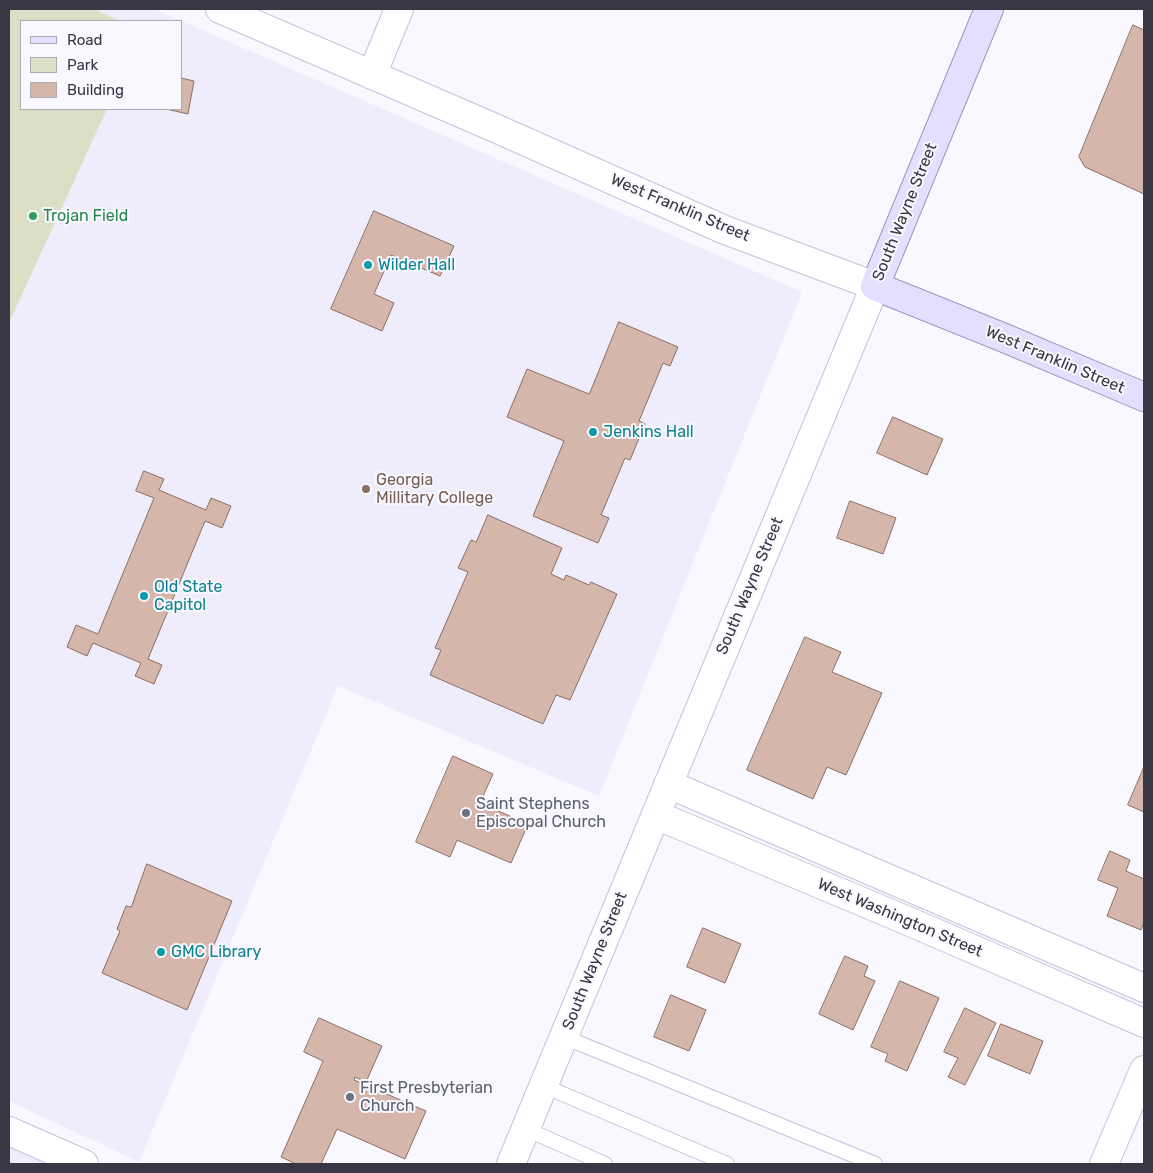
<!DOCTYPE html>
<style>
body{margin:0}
#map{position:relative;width:1153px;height:1173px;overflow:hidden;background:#f9f8fe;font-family:Rubik,sans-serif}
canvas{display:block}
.frame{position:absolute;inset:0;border:10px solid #393743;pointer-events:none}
.legend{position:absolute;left:20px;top:20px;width:162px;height:90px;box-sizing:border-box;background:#f9f8fe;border:1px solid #acabb3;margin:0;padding:6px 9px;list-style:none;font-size:15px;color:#393743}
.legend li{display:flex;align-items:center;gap:10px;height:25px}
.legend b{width:25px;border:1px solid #acabb3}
</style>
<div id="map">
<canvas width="1153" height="1173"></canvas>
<div class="frame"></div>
<ul class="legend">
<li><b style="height:6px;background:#e6defe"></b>Road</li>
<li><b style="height:14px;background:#dbdfc5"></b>Park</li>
<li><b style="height:14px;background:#d5b6aa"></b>Building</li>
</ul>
</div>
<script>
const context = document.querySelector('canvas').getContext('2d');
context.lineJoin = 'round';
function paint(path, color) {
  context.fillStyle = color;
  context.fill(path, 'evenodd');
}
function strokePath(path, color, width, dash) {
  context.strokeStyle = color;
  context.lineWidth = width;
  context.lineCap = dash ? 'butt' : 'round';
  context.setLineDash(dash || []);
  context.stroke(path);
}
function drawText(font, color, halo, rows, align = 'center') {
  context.font = font + ' Rubik,sans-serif';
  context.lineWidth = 4;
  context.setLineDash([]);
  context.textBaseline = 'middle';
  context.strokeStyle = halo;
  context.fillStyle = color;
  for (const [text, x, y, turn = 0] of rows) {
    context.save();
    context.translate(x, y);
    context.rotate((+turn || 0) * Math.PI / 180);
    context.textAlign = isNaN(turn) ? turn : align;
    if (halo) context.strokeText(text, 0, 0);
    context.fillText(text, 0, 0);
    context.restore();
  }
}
paint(new Path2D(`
 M9 9H154L802 292 599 796 338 686 139 1162 9 1101ZM21 21H181V109H21Z
 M9 1131 87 1164H9Z`), '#efedfc');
paint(new Path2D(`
 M9 9H94L120 21H21V109H107L9 323Z`), '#dbdfc5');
const building = new Path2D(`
 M1133 25 1144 30V194L1085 167 1079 157Z
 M181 78 194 81 188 114 166 109H181Z
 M374 211 454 246 440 276 391 255 374 294 394 303 382 331 331 309Z
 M619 322 678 347 670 366 663 363 639 421 645 424 630 460 625 458 601 515 609 518 598 543 533 516 564 441 507 417 527 369 589 394Z
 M893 417 943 439 927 475 877 453Z
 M144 471 164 479 159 490 206 510 211 498 231 506 222 528 205 521 148 659 162 665 154 684 135 676 141 663 93 643 87 656 67 647 76 625 98 634 154 498 136 491Z
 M850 501 896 518 883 554 837 538Z
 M488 515 562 548 551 574 564 580 566 575 589 585 591 582 617 594 570 700 556 695 543 724 430 675 441 650 435 648 468 572 458 568 471 540 476 542Z
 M805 637 841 652 832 672 882 693 846 775 827 767 813 799 747 770Z
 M453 756 493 774 480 803 528 824 511 863 457 840 450 857 416 842Z
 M1144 767V812L1128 805Z
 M1110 851 1130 860 1126 871 1144 879V922L1141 930 1107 916 1118 888 1098 880Z
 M147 864 232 901 187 1010 102 973 120 931 117 929 126 906 131 907Z
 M703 928 741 944 725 983 687 967Z
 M845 956 868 966 864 976 875 981 853 1030 819 1014Z
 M900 981 939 998 907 1071 885 1061 888 1054 871 1047Z
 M671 995 706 1010 689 1051 654 1037Z
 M965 1008 996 1023 965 1085 948 1077 958 1058 944 1052Z
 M319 1018 382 1046 366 1082 355 1077 354 1080 426 1111 405 1159 337 1129 321 1164H296L281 1157 323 1061 304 1052Z
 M1001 1024 1043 1041 1030 1074 988 1056Z`);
paint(building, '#d5b6aa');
strokePath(building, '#8b6f65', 1);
const service = new Path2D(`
 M564 1037 875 1164
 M544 1086 727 1164
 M526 1129 605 1164`);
const minor = new Path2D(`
 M9 1131 84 1164`);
const tertiary = new Path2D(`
 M220 9 495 128 725 230 875 286 511 1164
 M372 75 399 9
 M668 784 1144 988
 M656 815 908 921 1144 1023
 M1104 1164 1144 1070`);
const primary = new Path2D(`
 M989 9 875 286 1002 337 1144 397`);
strokePath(service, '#c5c1dd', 16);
strokePath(minor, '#c5c1dd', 30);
strokePath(tertiary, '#c5c1dd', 30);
strokePath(primary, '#9e95bd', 30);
strokePath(service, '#fff', 14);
strokePath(minor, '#fff', 28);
strokePath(tertiary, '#fff', 28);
strokePath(primary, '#e6defe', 28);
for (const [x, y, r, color] of [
 [33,216,5,"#2e9e5b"],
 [368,265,5,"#0f9aa8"],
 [593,432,5,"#0f9aa8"],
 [366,489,5,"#8d6e63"],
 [144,596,5,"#0f9aa8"],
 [466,813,5,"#6b7280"],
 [161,952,5,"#0f9aa8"],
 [350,1097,5,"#6b7280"]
]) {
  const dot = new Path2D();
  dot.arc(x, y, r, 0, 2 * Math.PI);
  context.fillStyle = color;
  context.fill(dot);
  strokePath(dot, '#f9f8fe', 2);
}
drawText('16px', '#393743', '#f9f8fe', [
 ["West Franklin Street",680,208,23],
 ["South Wayne Street",905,212,-68],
 ["West Franklin Street",1055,360,23],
 ["South Wayne Street",750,586,-67],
 ["West Washington Street",900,918,23],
 ["South Wayne Street",595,961,-68]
]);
drawText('16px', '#27864d', '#f9f8fe', [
 ["Trojan Field",43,216]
], 'left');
drawText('16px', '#0d838f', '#f9f8fe', [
 ["Wilder Hall",378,265],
 ["Jenkins Hall",603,432],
 ["Old State",154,587],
 ["Capitol",154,605],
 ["GMC Library",171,952]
], 'left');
drawText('16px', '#785e54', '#f9f8fe', [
 ["Georgia",376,480],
 ["Millitary College",376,498]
], 'left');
drawText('16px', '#5b616d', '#f9f8fe', [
 ["Saint Stephens",476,804],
 ["Episcopal Church",476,822],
 ["First Presbyterian",360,1088],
 ["Church",360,1106]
], 'left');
</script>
